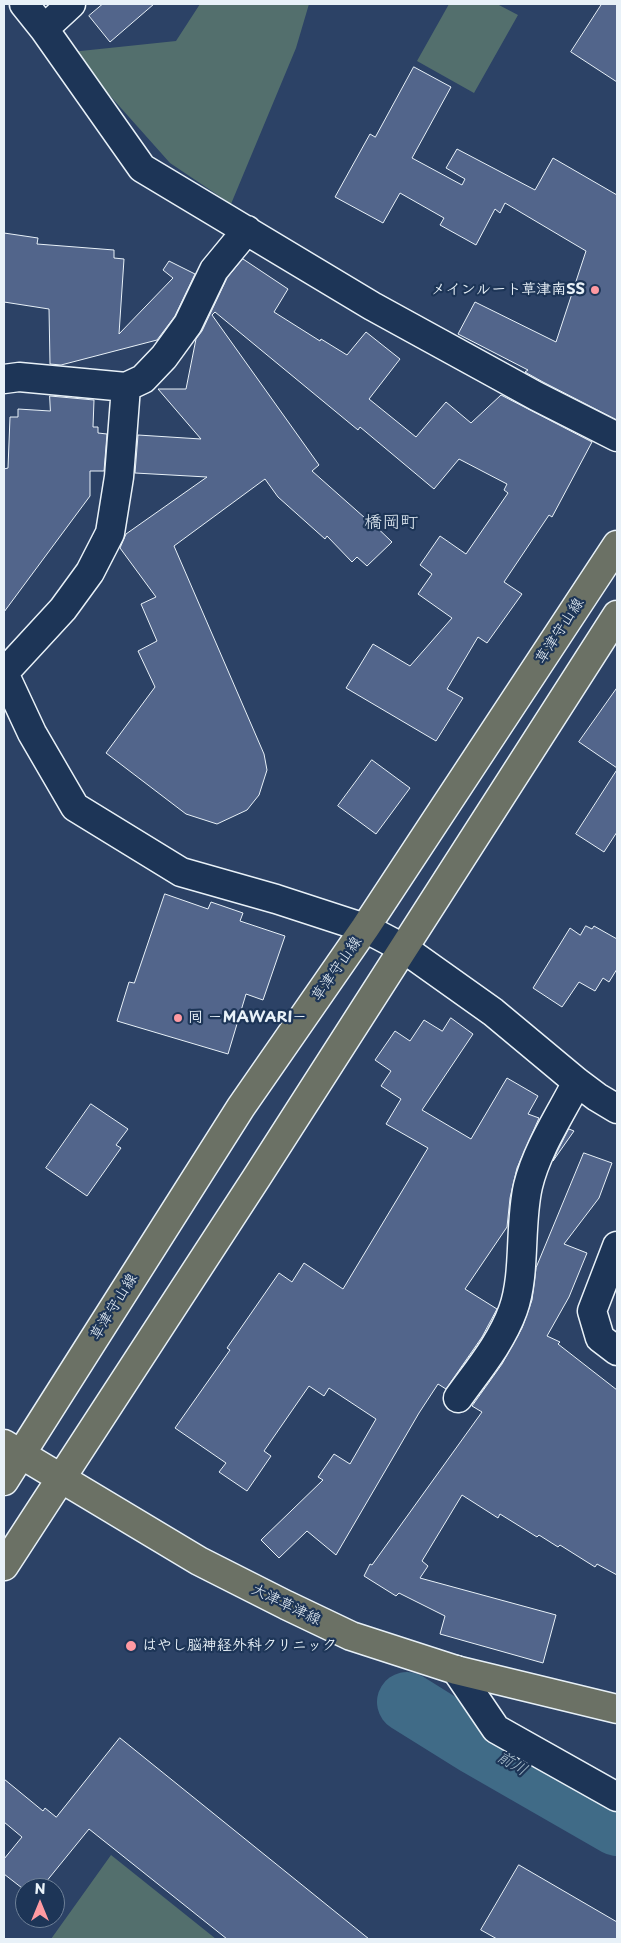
<!DOCTYPE html>
<meta charset="utf-8">
<style>
body{margin:0}
#map{position:relative;width:621px;height:1943px;overflow:hidden;background:#2c4266;font-family:"Playpen Sans",sans-serif}
canvas{display:block}
.frame{position:absolute;inset:0;border:5px solid #e8f1f8;pointer-events:none}
.north{position:absolute;left:15px;top:1878px;width:50px;height:50px;box-sizing:border-box;background:#1d3557;border:1px solid #6e8097;border-radius:50%;rotate:0deg;font-size:14px;font-weight:700;line-height:20px;text-align:center;color:#e8f1f8}
.north::after{content:'';display:block;margin:auto;width:18px;height:22px;background:#ff9aa2;clip-path:polygon(50% 0,100% 100%,50% 72%,0 100%)}
</style>
<div id="map">
<canvas width="621" height="1943"></canvas>
<div class="frame"></div>
<div class="north">N</div>
</div>
<script>
const context = document.querySelector('canvas').getContext('2d');
context.lineJoin = 'round';
function paint(path, color) {
  context.fillStyle = color;
  context.fill(path, 'evenodd');
}
function strokePath(path, color, width, dash) {
  context.strokeStyle = color;
  context.lineWidth = width;
  context.lineCap = dash ? 'butt' : 'round';
  context.setLineDash(dash || []);
  context.stroke(path);
}
function drawText(font, color, halo, rows, align = 'center') {
  context.font = font + ' "Playpen Sans","Klee One",sans-serif';
  context.lineWidth = 4.5;
  context.setLineDash([]);
  context.textBaseline = 'middle';
  context.strokeStyle = halo;
  context.fillStyle = color;
  for (const [text, x, y, turn = 0] of rows) {
    context.save();
    context.translate(x, y);
    context.rotate((+turn || 0) * Math.PI / 180);
    context.textAlign = isNaN(turn) ? turn : align;
    if (halo) context.strokeText(text, 0, 0);
    context.fillText(text, 0, 0);
    context.restore();
  }
}
paint(new Path2D(`
 M200 4H309L296 48 231 204 170 163 71 52 176 41Z
 M449 4H497L518 15 474 93 417 61Z
 M111 1855 216 1939H51Z`), '#536f6d');
strokePath(new Path2D(`
 M407 1702 476 1745 617 1826`), '#406b87', 60);
const building = new Path2D(`
 M103 4H154L110 42 89 16Z
 M602 4H617V82L571 52Z
 M414 67 451 87 412 158 462 185 465 179 446 168 457 149 535 190 553 158 617 195V420L543 382 525 372 528 370 458 334 475 302 556 342 586 251 505 203 500 213 495 209 476 245 440 225 444 218 400 193 383 223 335 197 370 134 375 137Z
 M4 233 38 238 37 244 114 250V258L124 259 119 334 173 278 163 270 169 261 195 274 175 316 157 340 61 365 50 364 49 309 4 302Z
 M243 259 288 289 274 312 320 341 321 339 347 355 366 332 400 359 369 399 416 437 446 402 471 423 501 395 592 442 552 517 549 515 504 582 522 594 487 643 478 637 447 689 463 698 436 741 346 688 373 644 410 666 452 618 418 594 432 574 420 565 440 536 466 554 508 493 504 490 507 484 459 459 434 489 360 427 358 430 215 312 212 315 319 465 312 471 365 518 366 517 392 542 367 566 357 557 352 562 327 536 325 539 278 497 265 479 174 546 264 754 267 770 259 795 247 810 217 824 186 814 106 753 155 687 138 651 157 641 141 604 156 597 120 548 126 534 207 477 135 473 138 435 201 439 158 389H186L196 339 202 331 227 278Z
 M50 396 94 400 93 427H98V433L107 434 104 471H90V496L4 612V469L8 468 10 417H18V409L50 411Z
 M617 688V768L579 742Z
 M372 760 410 788 376 834 338 806Z
 M617 770V832L604 852 576 834Z
 M165 894 208 909 211 902 243 913 240 921 285 936 263 1000 246 994 228 1054 117 1021 129 982 134 983Z
 M586 926 592 929 594 926 617 939V969L609 982 603 978 595 991 579 982 562 1007 533 988 570 928 580 935Z
 M451 1018 473 1034 422 1110 471 1139 507 1078 538 1096 528 1114 539 1118 517 1168 510 1198 507 1227 465 1289 497 1309 482 1337 446 1389 438 1384 419 1413 336 1555 307 1531 279 1558 261 1540 323 1480 318 1477 334 1454 350 1464 376 1419 329 1388 324 1396 309 1386 264 1451 271 1456 247 1491 219 1472 226 1463 175 1428 230 1350 227 1348 279 1273 292 1282 304 1263 343 1289 428 1148 386 1124 401 1099 381 1086 391 1071 375 1060 395 1031 410 1041 424 1020 442 1031Z
 M91 1104 128 1129 116 1145 121 1148 87 1196 46 1168Z
 M569 1129 574 1131 553 1161 557 1152Z
 M584 1153 612 1163 599 1198 564 1244 587 1253 569 1297 547 1336 560 1342 558 1344 617 1390V1575L597 1564 595 1567 560 1545 558 1547 539 1535 537 1537 500 1514 498 1518 462 1495 422 1561 428 1566 420 1578 556 1615 543 1663 440 1634 445 1616 399 1593 396 1596 364 1576 370 1564 372 1565 482 1412 472 1406 502 1364 522 1328 532 1300 536 1268Z
 M120 1738 369 1939H227L89 1829 41 1888H22L4 1874V1859L22 1837 4 1822V1779L43 1811 45 1808 56 1817Z
 M519 1865 617 1922V1939H497L481 1930Z`);
paint(building, '#52658b');
strokePath(building, '#e8f1f8', 1);
const minor = new Path2D(`
 M24 4 44 29 142 168 372 306 536 396 617 437
 M44 29 71 4
 M4 379 19 377 126 387 143 379 164 357 188 324 214 270 247 230
 M4 673 32 733 75 807 181 872 276 899 365 928 403 948 493 1012 577 1082 597 1097 617 1109
 M4 673 63 609 90 572 110 533 119 477 126 387
 M617 1246 592 1311 600 1338 617 1351
 M458 1398C478 1370 501 1343 513 1310 526 1274 519 1225 528 1186 537 1149 560 1115 577 1082
 M456 1670 496 1729 617 1797`);
const major = new Path2D(`
 M4 1444 199 1561 286 1605 351 1636 456 1670 617 1709
 M4 1481 241 1107 365 928 617 545
 M4 1566 257 1177 617 615`);
strokePath(minor, '#e8f1f8', 31);
strokePath(major, '#e8f1f8', 31);
strokePath(minor, '#1d3557', 28);
strokePath(major, '#6b7165', 28);
for (const [x, y, r, color] of [
 [595,290,5,"#ff9aa2"],
 [178,1018,5,"#ff9aa2"],
 [131,1646,6,"#ff9aa2"]
]) {
  const dot = new Path2D();
  dot.arc(x, y, r, 0, 2 * Math.PI);
  context.fillStyle = color;
  context.fill(dot);
  strokePath(dot, '#1d3557', 2);
}
drawText('bold 15px', '#e8f1f8', '#1d3557', [
 ["メインルート草津南SS",585,290,"right"],
 ["囘 －MAWARI－",188,1018],
 ["はやし脳神経外科クリニック",142,1646]
], 'left');
drawText('15px', '#e8f1f8', '#1d3557', [
 ["草津守山線",560,631,-57],
 ["草津守山線",337,969,-55],
 ["草津守山線",114,1307,-58],
 ["大津草津線",286,1605,26]
]);
drawText('italic 16px', '#adc2d0', '#1d3557', [
 ["前川",512,1764,31]
]);
drawText('18px', '#e8f1f8', '#1d3557', [
 ["橋岡町",391,523]
]);
</script>
